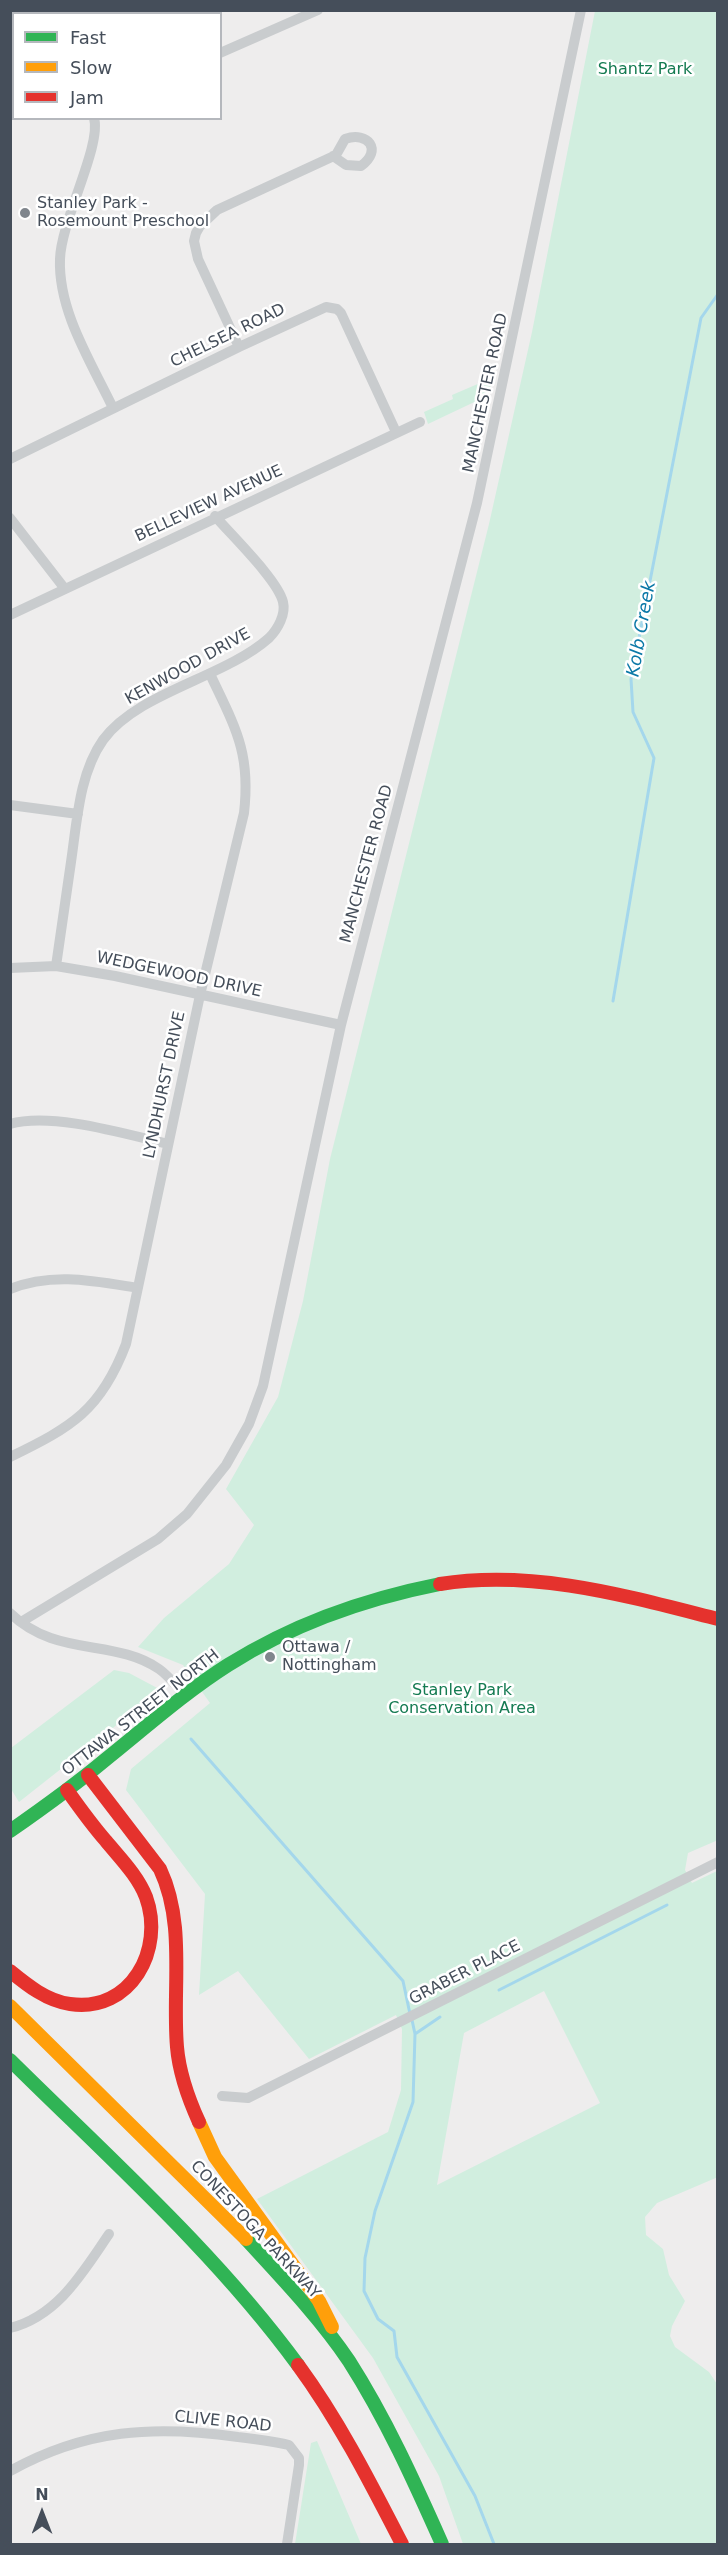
<!DOCTYPE html>
<style>
body{margin:0}
#map{position:relative;width:728px;height:2555px;overflow:hidden;background:#eeeded;font-family:"DejaVu Sans",sans-serif}
canvas{display:block}
.frame{position:absolute;inset:0;border:12px solid #454e5a;pointer-events:none}
.legend{position:absolute;left:12px;top:12px;width:210px;height:108px;box-sizing:border-box;background:#fff;border:2px solid #b5b8bd;margin:0;padding:8px 10px;list-style:none;font-size:18px;color:#454e5a}
.legend li{display:flex;align-items:center;gap:12px;height:30px}
.legend b{width:30px;border:2px solid #b5b8bd}
.north{position:absolute;left:12px;top:2483px;width:60px;height:60px;-webkit-text-stroke:4px #fff;paint-order:stroke;rotate:0deg;font-size:16px;font-weight:700;line-height:24px;text-align:center;color:#454e5a}
.north::after{content:'';display:block;margin:auto;width:21px;height:27px;background:#454e5a;clip-path:polygon(50% 0,100% 100%,50% 72%,0 100%)}
</style>
<div id="map">
<canvas width="728" height="2555"></canvas>
<div class="frame"></div>
<ul class="legend">
<li><b style="height:8px;background:#30b455"></b>Fast</li>
<li><b style="height:8px;background:#ff9f0a"></b>Slow</li>
<li><b style="height:8px;background:#e5322d"></b>Jam</li>
</ul>
<div class="north">N</div>
</div>
<script>
const context = document.querySelector('canvas').getContext('2d');
context.lineJoin = 'round';
function paint(path, color) {
  context.fillStyle = color;
  context.fill(path, 'evenodd');
}
function strokePath(path, color, width, dash) {
  context.strokeStyle = color;
  context.lineWidth = width;
  context.lineCap = dash ? 'butt' : 'round';
  context.setLineDash(dash || []);
  context.stroke(path);
}
function drawText(font, color, halo, rows, align = 'center') {
  context.font = font + ' "DejaVu Sans",sans-serif';
  context.lineWidth = 5;
  context.setLineDash([]);
  context.textBaseline = 'middle';
  context.strokeStyle = halo;
  context.fillStyle = color;
  for (const [text, x, y, turn = 0] of rows) {
    context.save();
    context.translate(x, y);
    context.rotate((+turn || 0) * Math.PI / 180);
    context.textAlign = isNaN(turn) ? turn : align;
    if (halo) context.strokeText(text, 0, 0);
    context.fillText(text, 0, 0);
    context.restore();
  }
}
paint(new Path2D(`
 M595 11H717L718 1840 688 1853 685 1870 692 1883 717 1871 718 2177 657 2203 645 2217 646 2235 663 2249 669 2275 685 2301 672 2326 670 2336 675 2347 709 2372 717 2384V2544H463L439 2476 373 2358 257 2199 388 2132 401 2090 402 2029 396 2015 309 2059 238 1971 199 1995 205 1894 126 1790 131 1769 210 1703 183 1665 138 1647 164 1618 229 1564 254 1525 226 1489 278 1397 303 1301 330 1159 489 524 532 332ZM544 1991 600 2103 437 2185 464 2033Z
 M494 377 487 396 428 424 424 412 453 399 452 395Z
 M114 1670 129 1673 161 1690 19 1802 11 1789V1748Z
 M317 2441 361 2544H295L311 2443Z`), '#d1eedf');
strokePath(new Path2D(`
 M613 1001 654 758 633 712 631 679 701 318 718 294
 M191 1739 403 1981 410 2014
 M499 1990 667 1905
 M412 2020 415 2034 413 2102 375 2211 365 2258 364 2291 378 2319 394 2331 397 2357 475 2496 494 2544
 M415 2034 440 2017`), '#a4d7ec', 3);
strokePath(new Path2D(`
 M48 10 49 14
 M220 53 318 10
 M94 118C102 145 61 221 60 259 58 311 91 362 113 408
 M239 347 198 259 194 241 196 233 200 226 217 210 336 155 345 139C368 131 383 150 361 166L346 165 333 156
 M10 459 239 347 326 307 337 309 341 313 396 432
 M10 518 65 589
 M10 615 420 422
 M10 805 78 814
 M56 966C61 932 66 897 71 862 77 822 79 774 103 740 138 692 224 678 269 638 278 629 286 614 283 602 278 580 231 535 215 516
 M10 968 56 966 115 976 341 1025
 M10 1124C52 1112 125 1134 168 1144
 M10 1289C53 1272 94 1281 138 1288
 M10 1457C72 1427 101 1410 126 1344L200 995 244 813C251 752 235 727 210 674
 M10 1613C56 1658 114 1638 159 1669 169 1676 177 1687 185 1695
 M21 1622 158 1539 187 1514 226 1465 249 1424 263 1386 341 1025 477 503 581 10
 M222 2096 248 2098 718 1862
 M10 2328C58 2316 83 2272 109 2234
 M10 2471C86 2429 154 2425 238 2437 255 2439 272 2441 289 2445L299 2458V2465L287 2544`), '#c9ccce', 10);
strokePath(new Path2D(`
 M10 1831C43 1808 75 1785 105 1760 145 1728 184 1693 228 1665 293 1624 364 1599 440 1584
 M10 2060C109 2158 215 2252 298 2365
 M246 2239C280 2276 321 2319 349 2361 386 2419 414 2481 442 2544`), '#30b455', 14);
strokePath(new Path2D(`
 M10 2006 246 2239
 M199 2122 215 2157 319 2301 332 2327`), '#ff9f0a', 14);
strokePath(new Path2D(`
 M440 1584C534 1569 627 1596 718 1619
 M88 1775 160 1869C186 1924 172 1988 177 2047 179 2071 189 2100 199 2122
 M10 1971C27 1985 47 2001 70 2004 131 2013 165 1949 146 1897 138 1876 120 1858 106 1841 92 1825 79 1807 67 1790
 M298 2365C339 2421 370 2482 402 2544`), '#e5322d', 14);
for (const [x, y, r, color] of [
 [25,213,6,"#80868d"],
 [270,1657,6,"#80868d"]
]) {
  const dot = new Path2D();
  dot.arc(x, y, r, 0, 2 * Math.PI);
  context.fillStyle = color;
  context.fill(dot);
  strokePath(dot, '#fff', 2);
}
drawText('16px', '#157b52', '#fff', [
 ["Shantz Park",645,70],
 ["Stanley Park",462,1691],
 ["Conservation Area",462,1709]
]);
drawText('16px', '#454e5a', '#fff', [
 ["Stanley Park -",37,204],
 ["Rosemount Preschool",37,222],
 ["Ottawa /",282,1648],
 ["Nottingham",282,1666]
], 'left');
drawText('16px', '#454e5a', '#fff', [
 ["CHELSEA ROAD",228,336,-26],
 ["MANCHESTER ROAD",486,393,-78],
 ["BELLEVIEW AVENUE",209,504,-25],
 ["KENWOOD DRIVE",188,667,-29],
 ["MANCHESTER ROAD",367,864,-75],
 ["WEDGEWOOD DRIVE",179,975,12],
 ["LYNDHURST DRIVE",165,1085,-78],
 ["OTTAWA STREET NORTH",141,1713,-38],
 ["GRABER PLACE",465,1973,-27],
 ["CONESTOGA PARKWAY",255,2230,47],
 ["CLIVE ROAD",223,2422,6]
]);
drawText('italic 18px', '#0a78a7', '#fff', [
 ["Kolb Creek",642,629,-80]
]);
</script>
